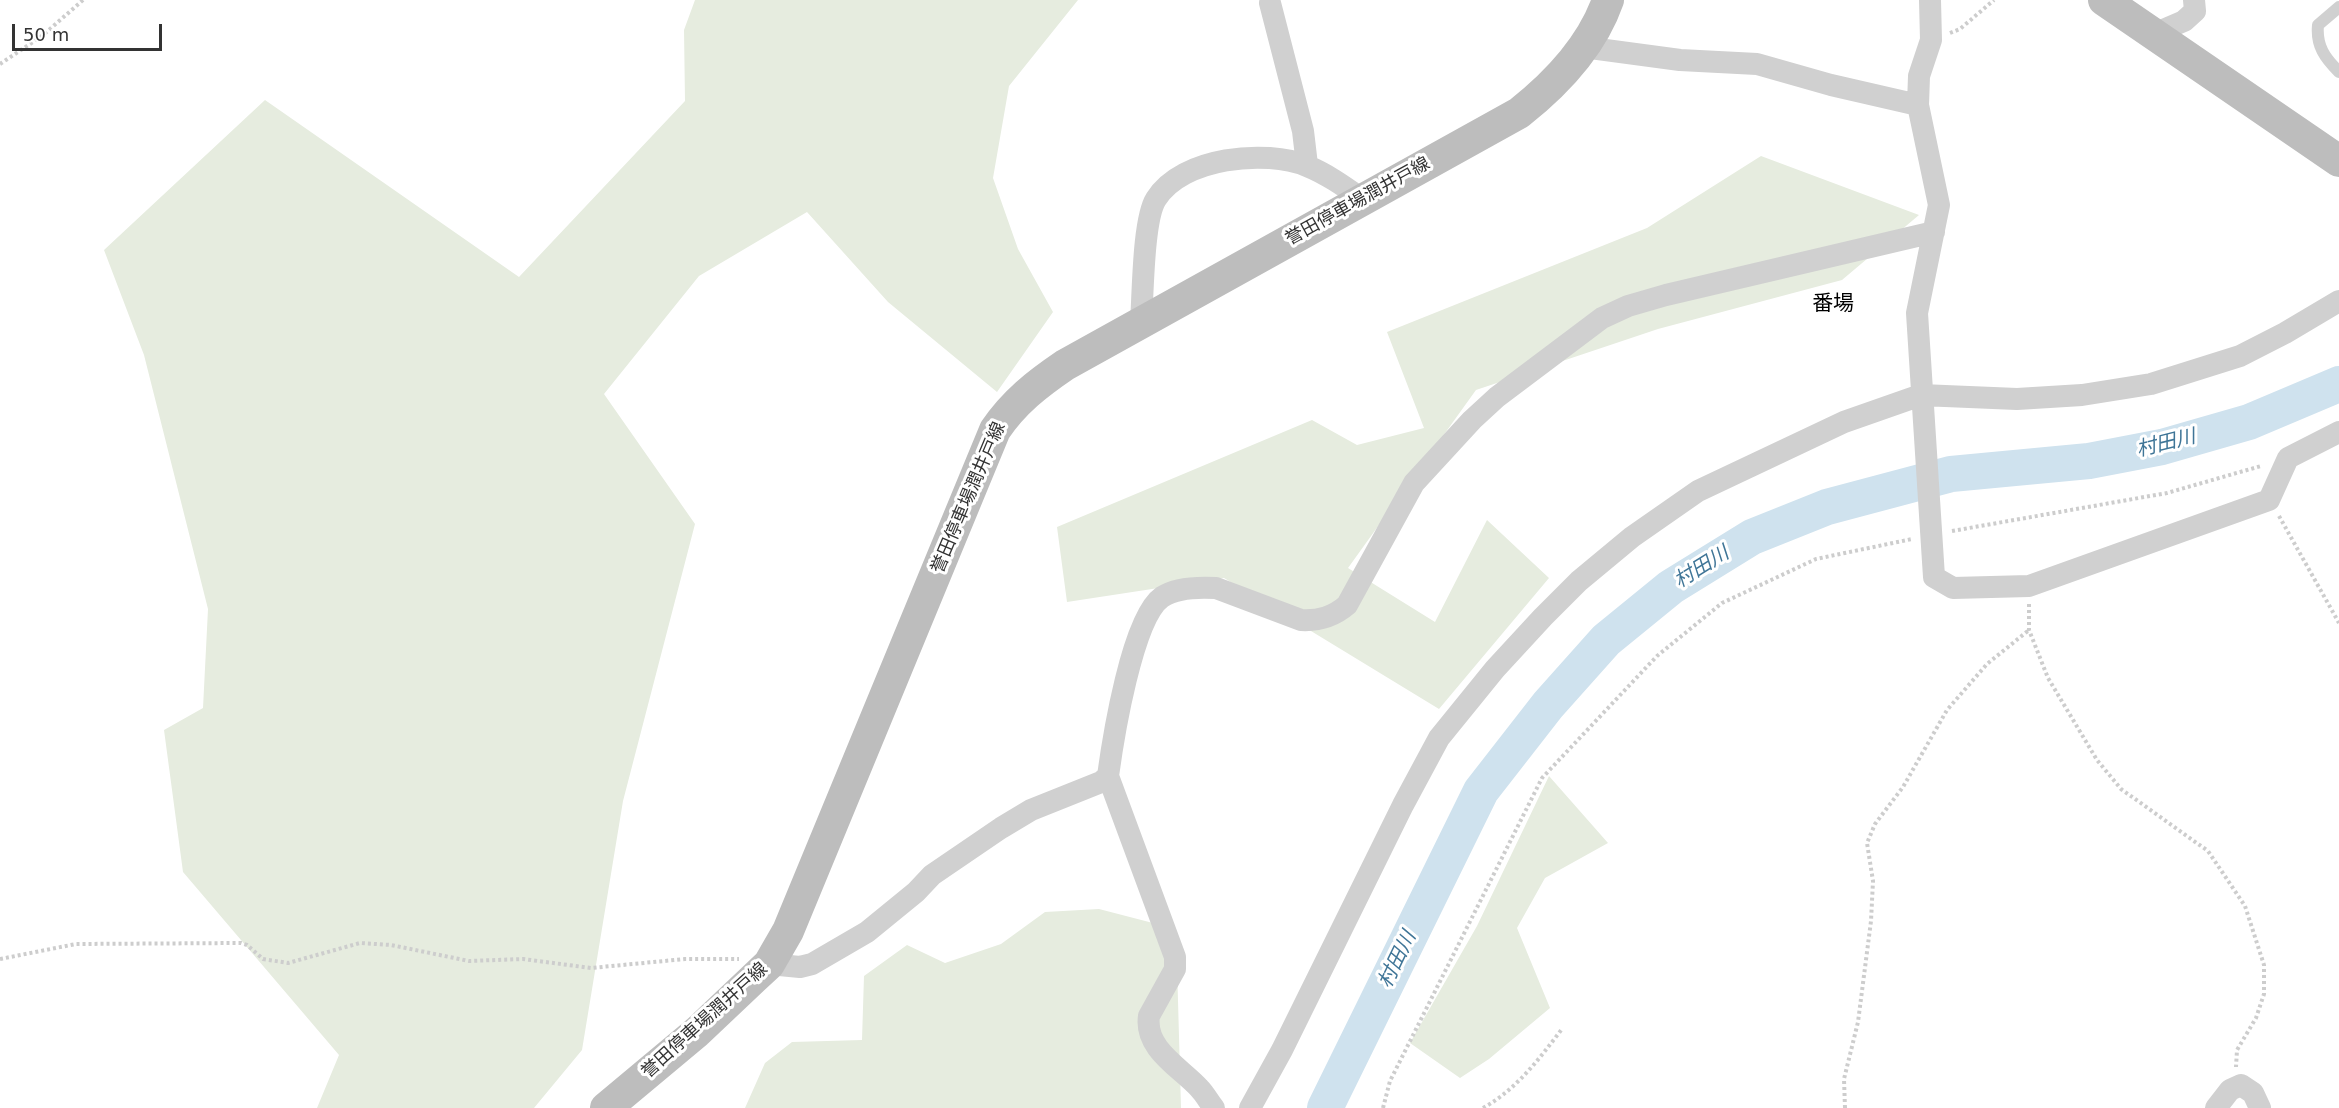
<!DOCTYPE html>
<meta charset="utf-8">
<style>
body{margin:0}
#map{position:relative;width:2339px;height:1108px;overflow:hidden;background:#fff;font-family:"DejaVu Sans",sans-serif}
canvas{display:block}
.scale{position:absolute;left:12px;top:24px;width:150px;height:27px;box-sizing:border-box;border:3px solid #333;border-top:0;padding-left:8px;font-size:18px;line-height:21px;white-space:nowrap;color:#333;-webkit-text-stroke:4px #fff;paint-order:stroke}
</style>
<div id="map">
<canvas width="2339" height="1108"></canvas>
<div class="scale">50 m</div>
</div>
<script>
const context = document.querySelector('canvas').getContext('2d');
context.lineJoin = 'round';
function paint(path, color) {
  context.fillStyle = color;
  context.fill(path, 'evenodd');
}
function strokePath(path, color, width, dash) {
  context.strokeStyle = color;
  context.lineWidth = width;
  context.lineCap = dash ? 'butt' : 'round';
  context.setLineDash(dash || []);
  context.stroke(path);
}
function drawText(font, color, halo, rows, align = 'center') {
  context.font = font + ' "DejaVu Sans","Noto Sans JP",sans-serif';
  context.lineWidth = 6;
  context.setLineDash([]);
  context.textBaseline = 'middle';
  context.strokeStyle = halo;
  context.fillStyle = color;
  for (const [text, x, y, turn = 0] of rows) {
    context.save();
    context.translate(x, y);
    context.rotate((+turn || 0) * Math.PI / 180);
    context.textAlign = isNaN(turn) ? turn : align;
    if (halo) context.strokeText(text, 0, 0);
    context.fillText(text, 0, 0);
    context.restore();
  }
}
paint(new Path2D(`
 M695 0H1078L1009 86 993 178 1018 249 1053 312 997 392 888 302 807 212 699 276 604 394 695 524 623 801 582 1050 534 1108H317L339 1055 183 872 164 730 203 708 208 609 144 355 104 250 265 100 519 277 685 101 684 30Z
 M1761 156 1919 215 1842 280 1658 329 1476 390 1348 568 1435 622 1487 520 1549 578 1439 709 1224 578 1067 602 1057 527 1312 420 1357 445 1424 428 1387 332 1647 228Z
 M1549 776 1608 843 1545 878 1517 928 1550 1008 1489 1059 1460 1078 1410 1043 1477 926Z
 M1099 909 1176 929 1181 1108H745L765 1063 792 1042 862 1040 864 976 907 945 945 963 1001 944 1045 912Z`), '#e6ecdf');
strokePath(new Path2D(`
 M1325 1108 1481 791 1548 705 1606 640 1671 587 1752 537 1827 507 1951 474 2089 461 2162 447 2249 422 2339 384`), '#cfe2ee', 36);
strokePath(new Path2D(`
 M1950 33 1960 29 1994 0
 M0 64 42 36 83 0
 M2279 516 2339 623
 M1952 531 2167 493 2261 466
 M2029 604V630L2048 678 2097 760 2121 789 2208 851 2245 906 2264 965V994L2256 1018 2237 1050 2236 1067
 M0 959 76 944 241 943 247 945 263 959 288 963 360 943 391 945 469 961 523 959 591 968 685 959H739
 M1383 1108 1390 1081 1542 778 1657 656 1722 603 1816 559 1912 539
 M1483 1108C1517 1089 1539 1059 1562 1029
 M1845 1108 1844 1079 1858 1022 1871 921 1873 881 1867 843 1875 824 1903 787 1947 710 1987 664 2029 630`), '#cdcdcd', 4, [3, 3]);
strokePath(new Path2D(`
 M2339 7 2318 25C2316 46 2325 58 2339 72`), '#d0d0d0', 12);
strokePath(new Path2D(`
 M1930 0 1931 40 1919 76 1918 105 1939 205 1917 313 1934 577 1953 588 2029 586 2269 500 2288 458 2339 432
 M1270 3 1303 131 1307 165
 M2156 33 2184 21 2195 11 2194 0
 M1583 47 1680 60 1757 64 1831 85 1918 105
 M1141 322C1143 295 1143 219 1156 199 1182 157 1266 149 1307 166 1327 174 1345 187 1362 199
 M1108 776 1175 957V969L1149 1016C1144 1049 1181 1068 1199 1088 1205 1094 1209 1102 1214 1108
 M769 964 800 967 812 964 867 932 916 892 932 875 1001 828 1031 810 1101 782 1108 776C1113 739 1132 618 1162 597 1177 587 1199 587 1216 588L1301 620C1319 621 1333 617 1347 605L1414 483 1472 420 1497 397 1602 318 1628 306 1666 295 1934 232
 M1250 1108 1282 1050 1403 805 1439 738 1495 669 1543 617 1579 581 1632 537 1698 491 1844 422 1921 395 2017 399 2082 395 2151 384 2240 356 2285 333 2339 301
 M2216 1108 2230 1090 2241 1085 2253 1093 2260 1108`), '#d0d0d0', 22);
strokePath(new Path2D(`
 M2104 0 2339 161
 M606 1108 697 1032 753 979 769 964 788 931 995 430C1014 402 1037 384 1065 365L1519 113C1557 83 1592 46 1608 0`), '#bdbdbd', 32);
drawText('18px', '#333', '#fff', [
 ["誉田停車場潤井戸線",1358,202,-29],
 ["誉田停車場潤井戸線",969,498,-67],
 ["誉田停車場潤井戸線",705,1021,-42]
]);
drawText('italic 20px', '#3f7597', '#fff', [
 ["村田川",2166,444,-14],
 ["村田川",1702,568,-32],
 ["村田川",1398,960,-64]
]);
drawText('21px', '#000', '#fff', [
 ["番場",1833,305]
]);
</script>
